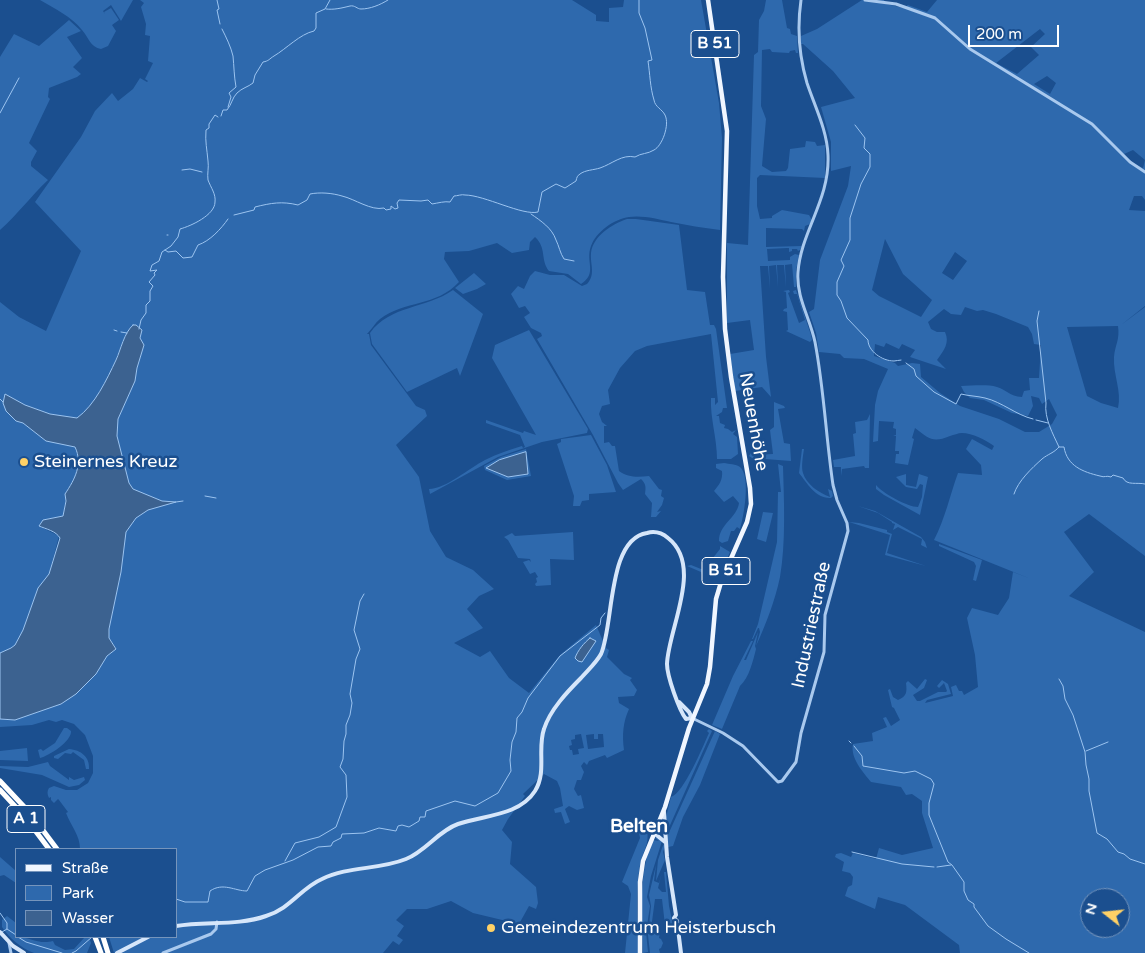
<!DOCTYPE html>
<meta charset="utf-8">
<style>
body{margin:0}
#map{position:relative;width:1145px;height:953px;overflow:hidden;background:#1b4f8f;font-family:"Varela Round",sans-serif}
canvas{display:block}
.legend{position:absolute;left:15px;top:848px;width:162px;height:90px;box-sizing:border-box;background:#1b4f8f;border:1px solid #7695bc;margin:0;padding:6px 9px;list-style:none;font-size:15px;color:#fff}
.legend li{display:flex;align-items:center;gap:10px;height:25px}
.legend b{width:25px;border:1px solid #7695bc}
.north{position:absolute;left:1080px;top:888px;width:50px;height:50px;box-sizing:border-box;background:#1b4f8f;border:1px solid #7695bc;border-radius:50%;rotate:286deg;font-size:14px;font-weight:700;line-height:20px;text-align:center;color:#fff}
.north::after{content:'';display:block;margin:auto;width:18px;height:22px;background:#ffd166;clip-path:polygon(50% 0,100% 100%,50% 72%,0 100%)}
.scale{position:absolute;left:968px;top:25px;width:91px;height:22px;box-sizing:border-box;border:2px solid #fff;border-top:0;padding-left:6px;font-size:15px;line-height:18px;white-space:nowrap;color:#fff;-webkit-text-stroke:4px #1b4f8f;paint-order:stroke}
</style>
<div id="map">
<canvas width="1145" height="953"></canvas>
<ul class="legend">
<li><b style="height:6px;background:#f0f6ff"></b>Straße</li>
<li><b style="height:14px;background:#2e69ad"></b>Park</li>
<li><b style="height:14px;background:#3c6290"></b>Wasser</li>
</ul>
<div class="north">N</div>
<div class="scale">200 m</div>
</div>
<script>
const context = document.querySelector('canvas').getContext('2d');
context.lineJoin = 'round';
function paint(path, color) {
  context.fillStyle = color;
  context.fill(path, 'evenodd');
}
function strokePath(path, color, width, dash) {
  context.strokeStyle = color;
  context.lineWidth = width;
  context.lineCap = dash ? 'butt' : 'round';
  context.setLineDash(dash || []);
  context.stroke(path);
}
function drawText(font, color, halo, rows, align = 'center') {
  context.font = font + ' "Varela Round",sans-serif';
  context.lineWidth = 5;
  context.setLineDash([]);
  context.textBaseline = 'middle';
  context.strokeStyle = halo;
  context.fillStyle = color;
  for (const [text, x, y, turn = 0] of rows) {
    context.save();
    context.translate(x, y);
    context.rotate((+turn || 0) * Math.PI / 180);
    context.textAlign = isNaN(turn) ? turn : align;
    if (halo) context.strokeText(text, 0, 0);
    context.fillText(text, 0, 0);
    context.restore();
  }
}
paint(new Path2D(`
 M40 0H133L121 21 111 5 103 11 105 14 104 12 111 8 119 20 112 25 116 31 108 46 101 49C90 47 89 38 82 30 71 16 55 9 40 0Z
 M140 0H572L596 15V21L609 22V8L623 7 624 0H701L719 103 722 138 720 230C703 228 687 225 671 222 658 219 642 215 629 217 614 219 596 232 591 246 585 262 598 273 581 284L568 274 549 271C540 260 547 248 535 237L530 242 529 250 512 253 497 243 469 251 445 252 444 259 459 282C436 307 405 300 380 319 375 323 372 329 367 334H369L371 345 416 406 425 410 427 416 396 445 419 477 430 531 446 557 473 570 494 589 479 596 467 609 483 628 454 643 480 657 490 651 509 678 529 693 560 655 596 625 606 648 609 650 607 657 624 674 632 678 630 680 637 690 634 696 618 697 619 703 629 709C623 722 622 735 624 750L607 758 605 755 589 761 587 765 584 762 581 766 584 772 581 780H577L574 789 578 796 581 795 584 808 577 810 569 806 565 809 570 822 565 824 561 812 555 813 554 809 563 806 560 788 557 781 544 774 523 794 525 796 508 819 502 830 512 842 510 864 536 887 538 903 536 909 529 906 519 924 473 913 451 901 427 909H407L396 920 404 926 397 936 403 940 399 945 393 941 383 953H114L109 937H176V849H80C80 835 71 826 66 813L68 812 59 800 58 799 54 803 51 800V797L49 798C47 794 47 791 49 788L54 786 66 790H77L88 783 93 773V756L85 735 74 724 62 720 56 722 49 720 32 725 0 727V719L15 720 61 704 96 674 107 656 116 648 109 638V629L121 572 126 532 136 518 148 510 175 502 162 501 133 490 129 483 117 436 118 419 135 381 137 368 144 345 140 338 142 330 136 325C122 336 123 343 116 359 108 379 95 405 77 418L50 414 25 405 5 395 4 401 6 411 16 421 23 423 46 441 75 447 79 461 75 478 67 491 63 516C55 519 44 516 39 526L59 536 49 574 38 588 23 630 15 645 11 648 0 653V302L19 317 46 331 81 251 35 202 81 137 95 111 112 93 118 101 133 89 140 78 147 82 148 81 145 79 153 63 148 61 150 36 145 35 146 24 141 7 144 3ZM581 734 584 748 578 749 579 754 573 755 572 750H570L569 746 572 745 571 740 575 739V735ZM594 734V739H598V734H603L604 747 588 749 586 735Z
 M766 0H782L787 28 790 29 791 34 797 36 798 53H796L795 50 790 51 789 53 772 52 770 49 762 50 761 106 766 119 762 166 772 172 786 171 788 168 790 149 805 147 806 141 815 142 817 146 825 145V178L760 175 757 178V206L760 219 772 218V216L782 210 809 215 812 220 810 224 805 226 804 231 802 229 766 228V247L802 246 800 250 798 251 797 249H792V251L789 252V248H787L767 249 768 261 790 260V257L795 254 799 255 796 271V287H794L792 264 785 265 786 288 784 265H777L778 288 776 265 769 266 770 289 768 266H760L766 357 771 397 762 387 735 391 730 354 754 350 750 320 727 323V243L748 245 754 55 758 52 759 20 764 11Z
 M862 0H884L886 4 904 8 908 5 927 12 937 0H1145V200L1142 196H1134L1129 210 1145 211V306L1121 325 1145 307V556L1089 514 1064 532 1094 572 1069 596 1145 632V953H960L959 945 905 905 878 897 875 909 845 896 848 887 852 885 853 877 850 873 842 871 844 862 835 857 836 854 841 853 851 857 853 853 876 859 879 848 902 855 933 848 922 813V801L912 794 906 795 901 787 871 782C863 772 850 758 853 744L873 741 872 733 887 727 883 718 886 717 891 726 900 720 894 708 892 707 888 690 890 689 893 697 898 700C907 696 907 692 906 683L908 681 917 689 925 679 927 680 924 688 913 695 917 701H920L938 692H946L947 691 944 683 939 688 937 686 942 680 948 684 951 694 927 700 925 703 953 696 951 687 956 685 959 691H962L964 695 978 687 975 655 967 618 972 608 998 615 1009 598 1013 572 1031 579 934 540C945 519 950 495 958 473L982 475 981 465 966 449 972 439 992 450 994 446C986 440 972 433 962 433 958 433 954 435 950 436 933 443 929 439 915 428L912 438 914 439 908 465 895 463 896 454H899V451H895L896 436 893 435H896V429L893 428 894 422 879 421 878 441 873 442 875 405 878 391 888 369 864 359 844 358 840 354 819 352 816 333 809 312 814 309 820 260 848 186 851 166 831 171V142L821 107 855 98 833 71 803 44H801V36L817 29ZM1040 29 1045 34 1031 47 1039 55 1017 74 996 63ZM1047 76 1056 83 1050 94 1034 84ZM1133 150 1145 160 1143 168 1133 163 1124 154ZM885 239 903 274 932 300 921 317 879 296 872 290ZM955 252 967 261 953 280 942 273ZM965 307 977 311 983 310 996 314 1028 327 1032 334 1034 344 1041 345 1039 378H1029L1030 390 1024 391 1022 397C1009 396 1007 390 997 387 986 384 972 386 961 386L964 392 970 398 984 400 1012 413 1028 416 1033 406 1031 396 1039 398 1042 404 1049 399 1057 415 1052 424 1039 432H1025L999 419 960 406 940 393 921 377 920 364 912 363 898 366 895 363 874 356 875 344 884 347 886 343 899 349 902 344 915 350 910 357 946 369 937 360C944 350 950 343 945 332H937L931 329 928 322 944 309 951 314 961 315ZM1118 326C1120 340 1115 345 1114 357 1113 375 1122 391 1118 408L1101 403 1087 396 1067 327ZM1090 898H1120V928H1090Z
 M69 20 81 31 67 37 82 58 73 67 81 74 77 77 49 88 48 97 50 99 29 143 37 151 31 162V166L48 180C31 196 18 214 0 230V57L14 34 39 46Z
 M627 219H636L679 225 687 290 705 292 710 325H714L716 329 727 408H723L722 412 716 416H719L720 423 725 425 724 428 728 429 732 432 736 430 733 434 737 437 738 454 731 459H717C717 438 710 418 711 398H715V405L718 402 711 334 647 346 635 351 620 368 608 390 610 404 602 406 599 414 602 422 607 426H604V443L609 442 612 446H615L619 471C628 478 639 477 649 476L659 489 662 490 661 496 664 498 662 505 657 512 661 511 656 517H651L652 503 645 494C646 487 646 484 641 479L623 490 618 483 593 435 537 339 542 336 541 333 531 328 524 317 530 313 525 306 519 308 511 294 518 286 524 289 530 276 535 271 550 275H564L582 286 587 284C596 274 590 265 591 253 593 236 612 224 627 219Z
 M474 273 486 284 477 289 463 294 455 288Z
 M453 290 483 314 460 376 457 368 407 392 372 344 370 333C390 305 426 309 453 290Z
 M789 290 790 292 788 293 799 323 805 320 797 294H794L793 291 796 290 811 335 812 340 810 342 786 331 788 330 787 312 783 311 784 309 787 308 786 292 783 291Z
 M529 330 588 429 587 433 542 442 498 457 430 494 429 489C446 489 469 468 485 460 497 454 509 450 522 446L523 448 525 447 520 435 486 423V420L523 433 524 431 536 435 492 358 495 345Z
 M774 402 784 406 785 408 778 409 784 443 790 444 791 461 752 458 749 456 751 453 754 455 773 454 770 430 774 427Z
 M870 414 869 468H865L864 466 842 469 841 476V467H834L833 460 855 456 853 434 856 433 855 422 867 420Z
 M591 435 607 465 616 492 589 494V500L582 501 580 506H573L574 496 557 444 561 442V439Z
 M526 449 531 476 507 480 485 470 484 466 501 457Z
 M802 449H804C803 456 801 467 803 473 806 484 819 493 830 497L828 489 832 491 833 496 831 498C816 499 807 483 799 473Z
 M724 463C729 464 736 464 740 467 751 476 744 516 740 529L737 527 734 531H731L728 541 722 543 719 541C719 524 737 518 739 503L733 496 724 502 714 491C719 485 723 480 722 471L716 468V464Z
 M778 464 783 466C784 500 786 543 780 577 775 601 766 624 756 646L760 632 759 628H758L753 639H752L758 624 777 542 778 492H781Z
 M906 474V485L916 487 919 474 928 477 920 515 884 495 876 489V485C882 493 908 507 918 507L922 497 923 485 920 484 917 489 906 487 896 477Z
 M858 506 875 511 921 537 925 542 927 548 921 545 922 539 898 527 893 530 895 524 892 523V522L878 513Z
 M763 512 773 513 766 542 757 539Z
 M849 522 859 523 887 530V532L892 534 887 553 926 566 885 555 890 535Z
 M573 532 574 560 550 559 551 585 536 586 535 584 537 582 536 578 538 577 535 572 530 574 523 562 529 560 531 562 530 559 518 558 508 540 504 537 512 533 515 536Z
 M939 544 982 560 976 581 973 580 976 566 974 562 939 546Z
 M720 546 730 552 727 559 722 557 717 560 709 573 702 575 701 572 687 566 691 565 701 569 705 568 720 549Z
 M758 632 755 646 756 649C753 661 749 678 740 686L722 729 712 725 733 676 751 641H753L744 660H746Z
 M64 728H67L71 731C72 741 49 756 40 758L38 750 41 749 43 751 55 743Z
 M709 729 712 731 667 832 666 817 671 797C684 793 703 746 709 733L707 731Z
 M715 731 720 734 700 785 683 817 673 846 668 847V840L663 852 665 860 656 881 658 860 662 848Z
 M27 748 28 761 0 760V751Z
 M69 749C81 750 90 757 89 769H86L84 760 73 752 71 754 65 753 58 759 54 758V756Z
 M48 762 50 766 69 780V777L74 780 84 777 85 780 79 785 69 787 42 775 0 768V766L28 767Z
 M637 828 647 832C650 842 642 854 640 865 635 894 638 924 638 953H625L631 894 628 886 622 882 640 838 639 833H637Z
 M656 837 662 841 651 876 647 897 650 906 646 932 648 952 643 953C643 914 637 876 653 840L659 841 655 838Z
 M0 857 16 871V883L4 875 0 876Z
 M656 865 654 881 659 883 662 872 658 888 662 892H666L664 872H666L669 906 673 925 664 926 665 925 662 899H655L651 929H653L654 931 660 932 659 938 661 939 663 943 661 948 659 949 660 953H650L648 935 651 906 649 895Z
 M7 916 16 923V937C30 937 39 945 53 941L55 945 65 950 74 949 84 938 89 937 91 943 87 953H34C21 948 9 938 2 927V920Z`), '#2e69ad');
const water = new Path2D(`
 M133 325H136L142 330 140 338 144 345 137 368 135 381 118 419 117 436 129 483 133 489 162 501 176 502 148 510 136 518 126 532 121 572 109 629V638L116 649 107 656 96 674 76 694 61 704 15 720 0 719V653L11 648 15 645 23 630 38 588 49 574 60 538C56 531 46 529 39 526L43 520 63 516 66 501 65 494C75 479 83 464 75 447L46 441 23 423 16 421 6 411 3 403 5 394 25 405 50 414 77 418C95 405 107 379 116 360 121 349 124 333 133 325Z
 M526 452 528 474 508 477 486 468 499 460Z
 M590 638 596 641 582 662 578 661 575 658C578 650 584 643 590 638Z`);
paint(water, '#3c6290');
strokePath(water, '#9cc4f0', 1);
strokePath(new Path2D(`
 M217 0 219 9 217 10 220 24
 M326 9C334 10 342 8 350 6 355 5 357 9 361 9 370 9 380 5 388 0
 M222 29C226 37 231 47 233 56 234 66 234 76 236 87L229 93 231 97 228 107
 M0 113 19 78
 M221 116 223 110H227C232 104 232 98 237 93 242 88 248 87 253 83L255 75 263 62C269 61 269 59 274 56 286 49 300 34 314 31L316 28V13L325 9 330 0
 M855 125 865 138 864 148 870 154V167L861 184 850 218V240L841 260 844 266 837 282V295L841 301 847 318 868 340C868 351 882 361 894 361 896 361 899 360 901 360
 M182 170 190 169 202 172
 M531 214C541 221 552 228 556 240 559 246 560 253 564 259L574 261
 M234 215 254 210 255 207C271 203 282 201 298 205L307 200 310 194C320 192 332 193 342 196 355 199 371 211 384 208L386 210 391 209V206L395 209 398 208 397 203 399 200 421 201 428 200 432 204C438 203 445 201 450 202L454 196C457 196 462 194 465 195 484 195 523 216 538 212L542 192 556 184 565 188 576 181C577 177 577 176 580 174 585 170 594 170 600 168 612 164 622 154 635 157 641 153 648 154 654 150 662 146 670 125 665 115 662 109 655 107 654 100 650 87 650 74 648 61L652 60 645 28 639 13V0
 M167 235H168
 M165 250 168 252 176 251 183 258 192 257 198 245C210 241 221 229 228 219
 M1039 311 1037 321 1046 403C1044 418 1053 434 1059 447H1064C1067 466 1083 472 1100 476 1105 478 1106 475 1111 477L1113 475 1123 478C1127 486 1137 482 1145 484
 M139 329 141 320 146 313V305L150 301V291L153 286 149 282 155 275 154 273 157 270 150 271 152 265 159 261 162 252 171 246 178 237 180 229C191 226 215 215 215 202 216 194 211 188 208 180 207 174 209 167 208 161 207 149 205 142 206 130L209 128V124L215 115 218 117
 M114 330 117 331
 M121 332 127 333
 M906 363 914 369 916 376 934 392 956 404 961 394C969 396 977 396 985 398 1002 402 1016 415 1033 419
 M0 399 3 402
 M1036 420 1048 423
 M1014 494C1018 481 1032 468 1042 459 1048 454 1054 453 1059 447
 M205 496 216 498
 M176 502 183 501
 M1059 679 1063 686 1065 699 1073 715 1085 752 1086 765 1089 779V791L1097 833 1107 839 1118 852 1124 854 1130 859 1145 864
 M849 741 851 743
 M854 746 862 756 863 766 904 773 915 771 931 779 934 784 929 803V815L948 862 952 865 964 882V891L968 900 974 904V907L988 926 1006 939 1029 953
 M1086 751 1108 742
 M852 852 902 864 934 867
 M285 861 295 843 319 837 336 827 347 797 346 775 340 767 343 759 344 741 346 734V725L350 715 352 703 350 694 356 659 360 649 354 630 360 601 364 594
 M937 867 951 865
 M176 899 185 902H208L210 891C223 882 235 891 247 891L255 876 265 870 293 860 318 847 331 846 333 842 341 838 342 834 364 833 379 828 396 831 398 826 402 825 409 827 419 821 420 817H425L426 811 455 801 475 806 498 793 511 771 510 760 512 742 516 732 517 718 522 712 528 698 560 656 600 625 601 618 605 613
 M0 913 7 923V929L2 932
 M7 929 16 935
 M18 937 26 942 62 953
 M72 953 76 951 92 937`), '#9cc4f0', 1);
strokePath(new Path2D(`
 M865 0 896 4 935 18 970 49 1092 124 1130 162 1145 172
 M692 718 723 733 743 746 778 782 782 781 796 762 801 733 824 652 825 615 848 531 847 523 837 500 833 485C826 438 824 389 815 342 810 318 796 297 798 272 801 231 830 200 828 155 827 130 815 107 807 83 799 56 797 28 801 0
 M9 943 11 953
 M163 953 211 934 216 929 217 922`), '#a9c9ee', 3);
strokePath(new Path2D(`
 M664 812 667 857 676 915 674 918 677 921 681 953
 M654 833 665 842
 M176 926C206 921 238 926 266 916 290 909 301 888 322 879 348 866 379 870 406 859 426 851 438 831 458 824 484 815 519 816 535 791 547 772 537 749 544 729 550 710 567 692 581 678 588 670 596 663 601 654 614 625 607 539 647 533 654 531 662 533 668 538 704 566 668 629 667 664 667 676 679 710 686 719L692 718 689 712 679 702
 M0 932 13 946 24 953
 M117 953 148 937`), '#d6e6fa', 4);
strokePath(new Path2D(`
 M640 953V882L643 861 665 807 689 728 707 684 710 667 716 599 722 579 747 522 751 504 750 488 731 377 725 329 723 277 727 131 708 0`), '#f0f6ff', 4.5);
strokePath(new Path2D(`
 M0 781 30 813 57 849
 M0 790 25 817 49 849
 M95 937 101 953
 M103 937 108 953`), '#fff', 5);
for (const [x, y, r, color] of [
 [24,462,5,"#ffd166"],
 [491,928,5,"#ffd166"]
]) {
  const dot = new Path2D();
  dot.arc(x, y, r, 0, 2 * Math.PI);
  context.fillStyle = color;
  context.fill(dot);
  strokePath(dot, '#1b4f8f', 2);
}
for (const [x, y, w] of [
 [715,44,48],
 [726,571,48],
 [26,819,38]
]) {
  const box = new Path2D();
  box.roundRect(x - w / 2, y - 13.5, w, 27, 4);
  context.fillStyle = '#1b4f8f';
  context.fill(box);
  strokePath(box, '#fff', 1);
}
drawText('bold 16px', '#fff', null, [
 ["B 51",715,44],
 ["B 51",726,571],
 ["A 1",26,819]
]);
drawText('18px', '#fff', '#1b4f8f', [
 ["Neuenhöhe",753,422,80],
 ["Industriestraße",812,625,-78]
]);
drawText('18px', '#fff', '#1b4f8f', [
 ["Steinernes Kreuz",34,462],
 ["Gemeindezentrum Heisterbusch",501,928]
], 'left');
drawText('bold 19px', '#fff', '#1b4f8f', [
 ["Belten",639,827]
]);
</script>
